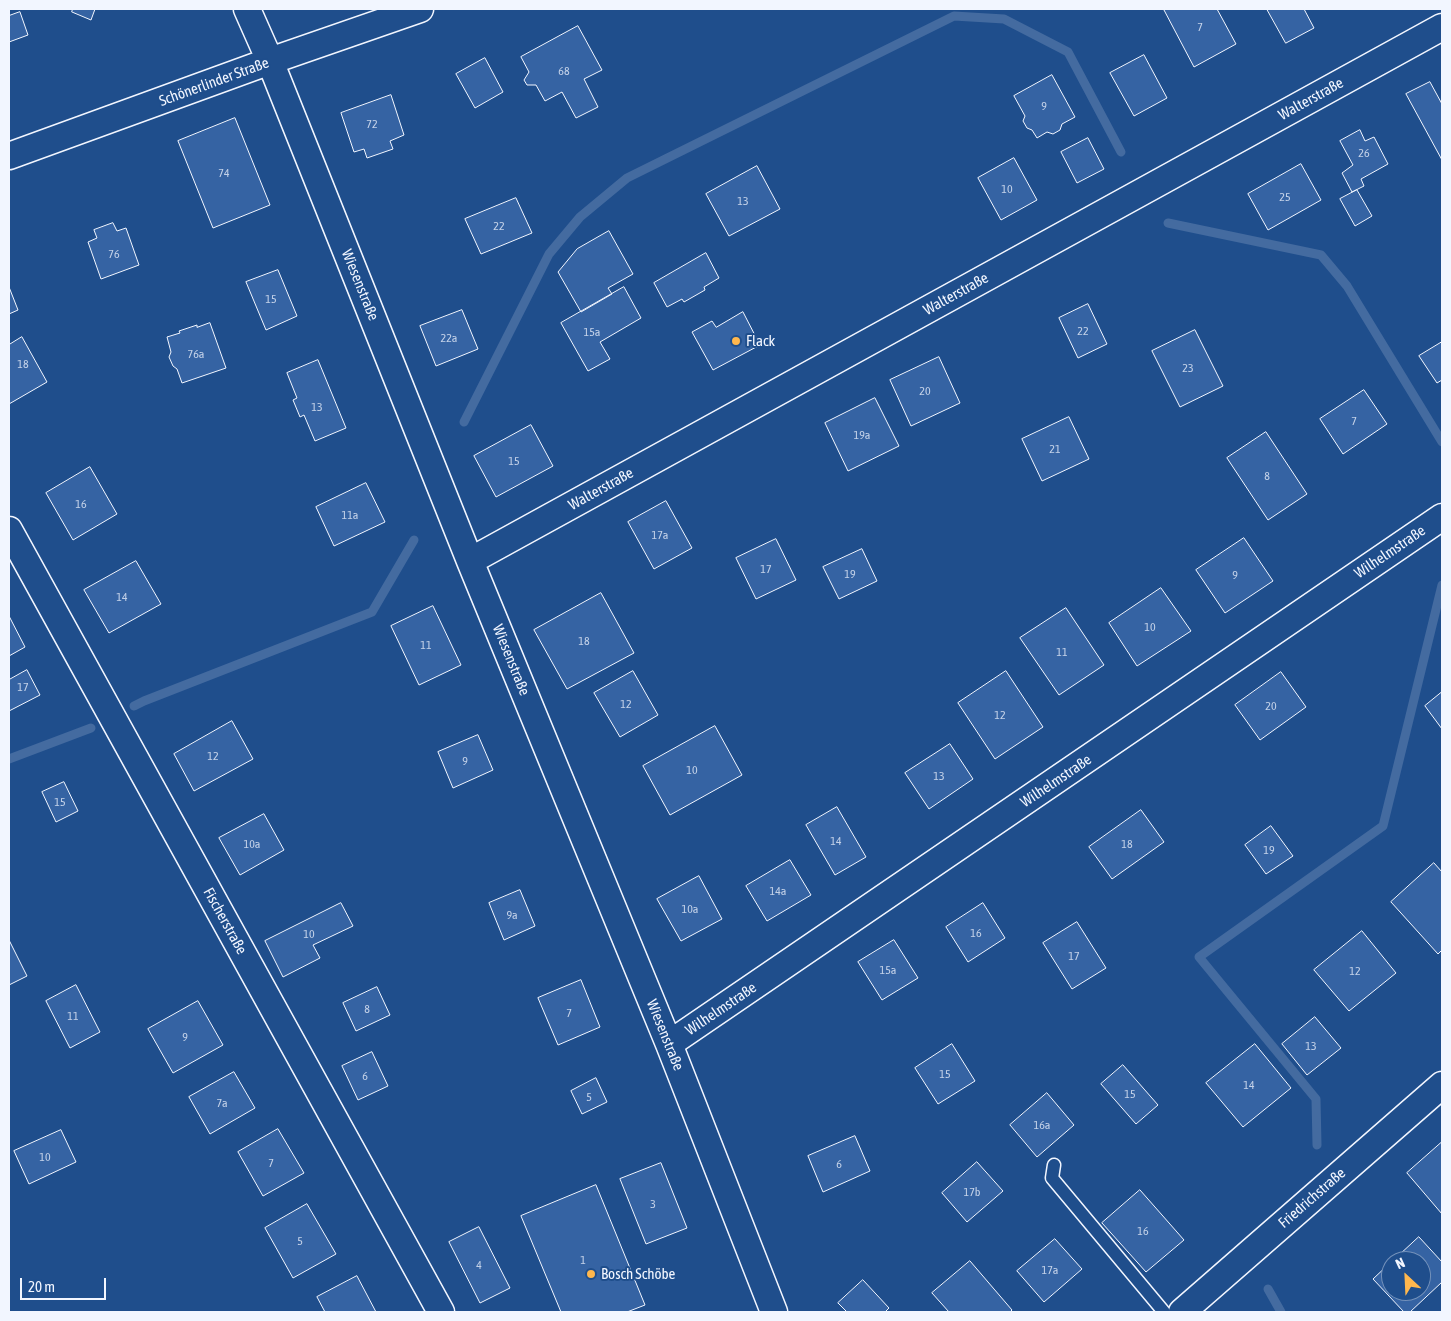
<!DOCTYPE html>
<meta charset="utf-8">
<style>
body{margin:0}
#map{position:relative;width:1451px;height:1321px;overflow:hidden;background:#1f4e8c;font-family:"Asap Condensed",sans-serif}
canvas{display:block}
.frame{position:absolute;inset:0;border:10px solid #f2f6ff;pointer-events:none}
.north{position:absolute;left:1381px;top:1251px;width:50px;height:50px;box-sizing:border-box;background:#1f4e8c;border:1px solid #7391ba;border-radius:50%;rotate:335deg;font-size:14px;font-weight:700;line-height:20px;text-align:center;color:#f2f6ff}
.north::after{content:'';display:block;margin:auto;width:18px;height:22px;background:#ffb74d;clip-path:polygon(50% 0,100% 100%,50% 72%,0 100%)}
.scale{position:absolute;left:20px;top:1278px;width:86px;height:22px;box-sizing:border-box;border:2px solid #f2f6ff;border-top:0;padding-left:6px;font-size:15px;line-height:18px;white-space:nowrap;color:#f2f6ff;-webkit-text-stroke:4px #1f4e8c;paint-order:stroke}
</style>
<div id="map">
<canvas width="1451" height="1321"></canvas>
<div class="frame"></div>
<div class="north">N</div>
<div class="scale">20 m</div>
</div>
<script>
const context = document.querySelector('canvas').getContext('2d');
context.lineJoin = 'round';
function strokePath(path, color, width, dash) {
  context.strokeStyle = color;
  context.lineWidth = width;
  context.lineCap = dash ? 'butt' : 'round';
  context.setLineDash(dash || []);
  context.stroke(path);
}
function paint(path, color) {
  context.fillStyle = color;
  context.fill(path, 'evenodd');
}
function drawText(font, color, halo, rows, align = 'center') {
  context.font = font + ' "Asap Condensed",sans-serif';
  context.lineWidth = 4;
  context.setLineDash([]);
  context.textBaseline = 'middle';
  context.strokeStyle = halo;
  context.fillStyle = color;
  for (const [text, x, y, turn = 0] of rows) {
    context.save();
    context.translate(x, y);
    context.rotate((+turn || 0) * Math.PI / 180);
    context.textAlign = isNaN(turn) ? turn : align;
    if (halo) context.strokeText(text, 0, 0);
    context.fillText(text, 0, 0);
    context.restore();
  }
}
strokePath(new Path2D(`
 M1168 223 1321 255 1347 286 1442 442
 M464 422 549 254 580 217 627 178 954 16 1004 19 1068 52 1121 152
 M134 706 144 701 372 612 414 540
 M9 759 91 728
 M1317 1145 1316 1099 1199 957 1383 826 1442 585
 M1268 1289 1281 1312`), '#446ba0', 9);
const building = new Path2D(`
 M73 9H95L91 20 72 12Z
 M1167 9H1217L1236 44 1194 67 1164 10Z
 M1267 9H1304L1314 28 1286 43Z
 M20 12 28 35 9 42V16Z
 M578 26 602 70 584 79 598 107 576 118 562 92 545 101 536 85H527L524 80 529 72 521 57Z
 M1144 55 1167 98 1134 116 1110 73Z
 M485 58 503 92 475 108 456 74Z
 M1052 75 1075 117 1062 124 1060 130 1053 134 1047 132 1037 138 1032 130 1027 128 1023 121 1025 116 1014 96Z
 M1430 82 1442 104V160L1406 94Z
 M391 95 404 135 390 141 393 149 367 158 364 149 354 152 341 113Z
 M235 118 270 205 213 228 178 141Z
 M1360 130 1365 141 1374 137 1388 164 1361 179 1364 186 1352 192 1342 173 1353 165 1340 141Z
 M1088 138 1104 169 1077 183 1061 152Z
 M1014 158 1037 200 1001 220 978 178Z
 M1301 164 1321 200 1268 230 1248 194Z
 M757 166 780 209 729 236 706 194Z
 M1357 190 1372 216 1355 226 1340 199Z
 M516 198 532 233 481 254 465 219Z
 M113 223 117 231 126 228 139 265 101 279 88 242 97 238 94 230Z
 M609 231 633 274 608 288 612 294 581 312 558 272 577 249Z
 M706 253 719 278 704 287 705 290 684 302 682 299 667 307 654 283Z
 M278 270 297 316 266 330 246 282Z
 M9 287 18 310 9 314Z
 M624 287 641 318 600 342 610 359 588 371 561 323Z
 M1088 304 1107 344 1078 358 1059 318Z
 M462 310 478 349 436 366 420 326Z
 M743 312 760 345 713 370 692 332 712 321 716 327Z
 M210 323 226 368 182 383 177 369 173 366 169 357 171 352 167 337 180 333 179 331 197 325V327Z
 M1195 330 1223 386 1180 407 1152 351Z
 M22 337 47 382 9 404V345Z
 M1442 342V380L1437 383 1419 356Z
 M939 357 960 403 911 426 890 380Z
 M318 360 346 428 315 441 304 415 300 417 293 400 297 398 287 373Z
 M1364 390 1387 424 1343 454 1320 419Z
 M875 398 899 446 848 471 825 423Z
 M1069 417 1089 459 1042 481 1022 439Z
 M531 425 553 466 496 497 474 456Z
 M1266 432 1307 494 1268 520 1227 458Z
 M90 467 117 514 73 540 46 493Z
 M366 483 385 522 334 546 316 507Z
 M666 501 692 548 654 569 628 522Z
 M1244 538 1273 581 1225 613 1196 570Z
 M776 539 796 580 756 599 736 558Z
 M862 549 877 581 839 599 823 567Z
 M136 561 161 604 109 633 84 590Z
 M1161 588 1191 631 1137 666 1109 623Z
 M601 593 634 653 567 689 534 630Z
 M433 606 461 665 419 685 391 626Z
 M1066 608 1104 665 1059 695 1020 638Z
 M9 616 25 647 9 656Z
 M27 670 40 695 9 711V680Z
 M633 671 658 715 620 737 594 693Z
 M1006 671 1043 727 995 759 958 703Z
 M1281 672 1306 707 1260 740 1235 705Z
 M1442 692V729L1425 706Z
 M232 721 253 759 194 791 174 754Z
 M715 726 742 775 670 815 643 766Z
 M478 735 493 770 453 788 438 752Z
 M950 744 973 779 929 809 905 773Z
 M64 782 78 811 56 822 42 792Z
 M837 807 866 857 835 875 806 825Z
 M1141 810 1164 842 1112 879 1089 847Z
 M264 814 284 850 240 875 219 838Z
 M1271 826 1293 856 1266 874 1245 845Z
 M790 860 811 895 767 921 746 886Z
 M1434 863 1442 872V950L1438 954 1391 902Z
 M699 876 722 919 681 941 657 899Z
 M520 890 535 926 504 940 489 903Z
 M341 903 353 926 313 945 320 958 283 977 265 941Z
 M983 903 1005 938 968 962 946 927Z
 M1077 922 1106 968 1072 989 1043 943Z
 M1362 931 1396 973 1349 1011 1314 970Z
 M9 940 27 976 9 985Z
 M894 940 918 978 882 1000 858 962Z
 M581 980 600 1027 558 1045 538 998Z
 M76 985 100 1032 70 1048 46 1001Z
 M377 987 390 1015 356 1031 343 1003Z
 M198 1001 223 1045 173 1073 148 1029Z
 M1315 1017 1341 1048 1307 1075 1282 1044Z
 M952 1044 975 1081 938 1104 915 1068Z
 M1255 1044 1291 1088 1243 1127 1206 1083Z
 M372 1052 388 1086 358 1100 342 1066Z
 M1123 1065 1158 1105 1136 1124 1101 1084Z
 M234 1072 255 1108 210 1134 189 1097Z
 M596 1078 607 1102 582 1114 571 1091Z
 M1047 1093 1074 1125 1037 1157 1010 1125Z
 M278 1129 304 1173 263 1196 238 1152Z
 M61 1130 76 1162 29 1184 14 1151Z
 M855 1136 870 1171 823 1192 808 1156Z
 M1442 1142V1214L1407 1173Z
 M977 1162 1003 1191 967 1222 942 1193Z
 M661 1163 687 1228 646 1244 620 1179Z
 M596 1185 645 1305 627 1312H561L521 1216Z
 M1140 1190 1184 1240 1146 1272 1102 1223Z
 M307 1204 336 1254 293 1278 265 1228Z
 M479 1227 510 1288 480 1303 449 1242Z
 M1419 1237 1442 1262V1282L1410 1312H1404L1373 1279 1391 1262V1291H1421V1261H1393Z
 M1055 1239 1082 1269 1044 1302 1017 1271Z
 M970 1261 1012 1310 1010 1312H949L932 1293Z
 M357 1276 376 1312H325L317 1297Z
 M863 1280 889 1308 885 1312H847L838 1303Z`);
paint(building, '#3563a3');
strokePath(building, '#f2f6ff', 1);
const service = new Path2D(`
 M1054 1165 1052 1178 1164 1312`);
const minor = new Path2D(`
 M247 9 270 61 470 561 669 1044 774 1312
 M9 156 270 61 420 9
 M9 530 441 1312
 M470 561 1442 27
 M669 1044 1442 517
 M1182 1312 1442 1085`);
strokePath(service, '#f2f6ff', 15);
strokePath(minor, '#f2f6ff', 29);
strokePath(service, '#1f4e8c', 12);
strokePath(minor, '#1f4e8c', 26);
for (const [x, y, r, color] of [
 [736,341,5,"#ffb74d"],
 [591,1274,5,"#ffb74d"]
]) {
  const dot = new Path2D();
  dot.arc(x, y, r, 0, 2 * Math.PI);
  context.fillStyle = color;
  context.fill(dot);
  strokePath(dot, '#1f4e8c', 2);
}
drawText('12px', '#c3d1e8', null, [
 ["7",1200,27],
 ["68",564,71],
 ["9",1044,106],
 ["72",372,124],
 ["26",1364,153],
 ["74",224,173],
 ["10",1007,189],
 ["25",1285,197],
 ["13",743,201],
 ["22",499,226],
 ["76",114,254],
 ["15",271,299],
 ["22",1083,331],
 ["15a",592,332],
 ["22a",449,338],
 ["76a",196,354],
 ["18",23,364],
 ["23",1188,368],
 ["20",925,391],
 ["13",317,407],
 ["7",1354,421],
 ["19a",862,435],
 ["21",1055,449],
 ["15",514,461],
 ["8",1267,476],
 ["16",81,504],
 ["11a",350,515],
 ["17a",660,535],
 ["17",766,569],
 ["19",850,574],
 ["9",1235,575],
 ["14",122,597],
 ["10",1150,627],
 ["18",584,641],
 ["11",426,645],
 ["11",1062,652],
 ["17",23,687],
 ["12",626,704],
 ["20",1271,706],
 ["12",1000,715],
 ["12",213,756],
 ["9",465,761],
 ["10",692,770],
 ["13",939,776],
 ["15",60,802],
 ["14",836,841],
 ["10a",252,844],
 ["18",1127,844],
 ["19",1269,850],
 ["14a",778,891],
 ["10a",690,909],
 ["9a",512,915],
 ["16",976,933],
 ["10",309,934],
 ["17",1074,956],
 ["15a",888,970],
 ["12",1355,971],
 ["8",367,1009],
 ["7",569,1013],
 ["11",73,1016],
 ["9",185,1037],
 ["13",1311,1046],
 ["15",945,1074],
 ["6",365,1076],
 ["14",1249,1085],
 ["15",1130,1094],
 ["5",589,1097],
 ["7a",222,1103],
 ["16a",1042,1125],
 ["10",45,1157],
 ["7",271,1163],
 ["6",839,1164],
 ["17b",972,1192],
 ["3",653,1204],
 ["16",1143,1231],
 ["5",300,1241],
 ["1",583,1260],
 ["4",479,1265],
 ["17a",1050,1270]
]);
drawText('15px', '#f2f6ff', '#1f4e8c', [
 ["Schönerlinder Straße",214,82,-20],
 ["Walterstraße",1311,99,-29],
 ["Wiesenstraße",360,285,68],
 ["Walterstraße",956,294,-29],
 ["Walterstraße",601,489,-29],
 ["Wilhelmstraße",1390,552,-34],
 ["Wiesenstraße",511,660,68],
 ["Wilhelmstraße",1056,781,-34],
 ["Fischerstraße",225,921,61],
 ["Wilhelmstraße",721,1009,-34],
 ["Wiesenstraße",665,1035,68],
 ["Friedrichstraße",1312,1198,-41]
]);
drawText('15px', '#f2f6ff', '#1f4e8c', [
 ["Flack",746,341],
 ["Bosch Schöbe",601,1274]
], 'left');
</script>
